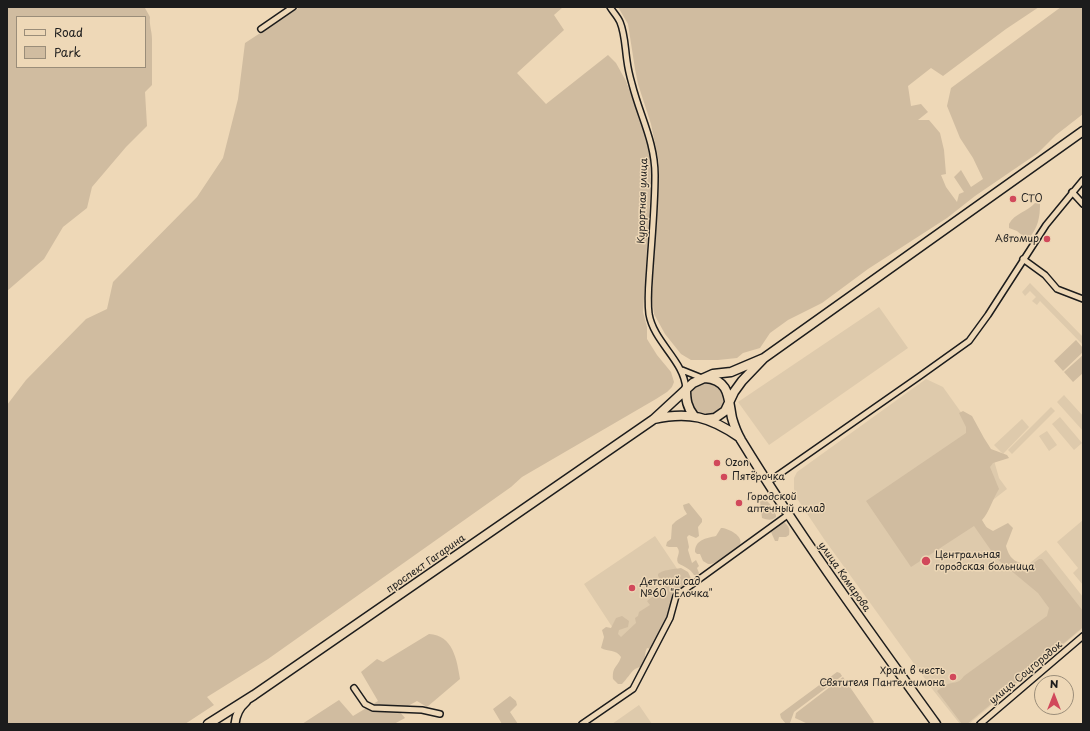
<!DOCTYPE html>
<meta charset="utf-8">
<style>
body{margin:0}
#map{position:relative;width:1090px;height:731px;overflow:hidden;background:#eed8b7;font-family:"Playpen Sans",sans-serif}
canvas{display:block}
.frame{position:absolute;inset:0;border:8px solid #1c1c1c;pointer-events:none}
.legend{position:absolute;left:16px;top:16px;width:130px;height:52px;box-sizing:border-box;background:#eed8b7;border:1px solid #9a8d79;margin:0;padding:5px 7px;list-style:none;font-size:12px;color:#1c1c1c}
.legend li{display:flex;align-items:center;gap:8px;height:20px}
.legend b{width:20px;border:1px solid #9a8d79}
.north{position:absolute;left:1034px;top:675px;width:40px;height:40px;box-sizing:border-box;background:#eed8b7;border:1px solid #9a8d79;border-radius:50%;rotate:0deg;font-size:11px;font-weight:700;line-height:16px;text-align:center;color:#1c1c1c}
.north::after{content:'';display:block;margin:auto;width:14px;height:18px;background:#d1495b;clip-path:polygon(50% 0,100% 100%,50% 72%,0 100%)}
</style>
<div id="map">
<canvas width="1090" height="731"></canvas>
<div class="frame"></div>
<ul class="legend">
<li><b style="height:5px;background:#eed8b7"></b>Road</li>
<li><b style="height:11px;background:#d0bca0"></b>Park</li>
</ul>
<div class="north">N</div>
</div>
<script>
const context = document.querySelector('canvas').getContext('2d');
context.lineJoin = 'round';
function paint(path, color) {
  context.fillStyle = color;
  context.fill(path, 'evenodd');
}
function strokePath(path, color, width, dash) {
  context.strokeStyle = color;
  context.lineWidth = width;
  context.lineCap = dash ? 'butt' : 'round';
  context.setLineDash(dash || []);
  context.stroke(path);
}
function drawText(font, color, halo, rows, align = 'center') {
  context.font = font + ' "Playpen Sans",sans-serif';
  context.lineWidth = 3;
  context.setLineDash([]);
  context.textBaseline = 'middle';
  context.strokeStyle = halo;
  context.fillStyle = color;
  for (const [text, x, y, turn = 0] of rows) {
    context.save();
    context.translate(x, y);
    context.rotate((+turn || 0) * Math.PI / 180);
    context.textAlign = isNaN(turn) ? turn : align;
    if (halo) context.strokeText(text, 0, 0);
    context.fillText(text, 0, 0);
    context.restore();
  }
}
paint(new Path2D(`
 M1030 283 1083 337V345L1040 301 1037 305 1032 301 1036 297 1030 291 1025 296 1022 292Z
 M879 307 908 348 769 445 738 402Z
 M926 379 943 387 993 457 999 478 1007 489 976 513 1020 571 1046 550 1083 597V628L969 724H960L933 690 824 539 796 497 794 489V478L797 472Z
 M1064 395 1083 416V431L1057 402Z
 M1051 407 1055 411 1012 454 1008 450Z
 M1060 417 1082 443 1074 450 1052 424Z
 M1022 419 1029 427 1003 454 994 445Z
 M1047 431 1057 445 1049 451 1039 436Z
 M1083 520V585L1073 573 1078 568 1057 542Z
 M655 536 686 582 624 645 584 584Z
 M639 705 652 724H612Z`), '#decaac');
paint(new Path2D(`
 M7 7H139L145 8 150 17C149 25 152 31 152 39 152 54 152 69 152 85L145 92 147 126 126 147 92 187 87 208 63 227 44 259 7 291ZM17 17H145V67H17Z
 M300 7H563L554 15 564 30 517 73 546 104 608 55 616 63 626 81 645 134 650 153 651 186 643 312 647 327V339L657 355 671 372 674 382 672 387 667 392 656 399 522 477 511 487 268 659 207 697 214 705 185 724H7V405L26 380 86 319 107 309 113 282 197 197 223 158 238 99 245 43Z
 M618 7H1039L1006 29 943 76 931 68 908 86 911 106 921 104 928 112 918 120H929L940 133 944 150 946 174 941 175 946 187 957 202 959 194 964 192 954 177 961 170 971 187 983 179 973 158 960 138 947 106 951 88 1061 7H1083V114L1056 135 1038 153 975 196 947 218 868 269 822 303 788 320 770 333 760 348 743 353 737 358 718 360H691L681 354 665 334 654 314 652 297 659 163 651 124 638 84 635 69 628 24Z
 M1035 203 1040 204C1040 217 1038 228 1029 238H1025L1017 231 1009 228V224C1015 213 1027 212 1035 203Z
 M1076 340 1083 348V352L1063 371 1054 361Z
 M1083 355V373L1073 382 1064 372Z
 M690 399a17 17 0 1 1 34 0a17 17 0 1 1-34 0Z
 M963 411 972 416 984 438 991 449 1007 455 1009 458 993 463 990 467 999 489C993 498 989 513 982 520L986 527 993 531 1008 523 1013 528 1006 546C1010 561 1017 563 1031 565L1039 559H1042L1083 611V627L967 724H962L937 691C940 689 943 686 946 685 953 681 958 685 964 676L1047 616 1049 608 1038 593 997 559 974 526 911 567 866 501 966 433V427L959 413Z
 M765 499 770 504 776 515V517C771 521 768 520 762 518L760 501Z
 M689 503 702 519V522L698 527 699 536 696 538 689 535 687 537 689 547 688 550 692 563 696 560 699 566 697 568 699 573 697 576 694 575C690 568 684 567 678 563 675 557 682 553 677 547H669L666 546 667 542 671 539 672 525 676 521 687 514 684 509 683 505Z
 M780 522H784C789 526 790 529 789 535L786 537H779L778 541H775L771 532 772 529Z
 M721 528C728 528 744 536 740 545 737 552 715 565 708 564L703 561 700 554H697L695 552C695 540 706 538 716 536Z
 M681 568 688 572 693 582 675 595 669 617 652 649 647 648C644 653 646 659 643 664 641 668 638 667 635 669 631 672 626 680 622 684H618L613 679C612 666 618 667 621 657 616 649 608 652 601 648L604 637 602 630 606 627 611 628 616 618 622 616 629 621 628 627 619 630 618 634 621 637 636 623 635 618 638 616 639 612 650 605 647 601 664 588V584L658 576V574C662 570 674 569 681 568Z
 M429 634C453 635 457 660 460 679L427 707 417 701 399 711 405 718 394 724H302L339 700 353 716 378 701 361 672 377 659 383 662Z
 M837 672 840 673 842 676 794 712 790 723 786 724 781 718 780 714Z
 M843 677 874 722 872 724H808L795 718 796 713Z
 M510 696 516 701 517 705 510 712 518 724H502L493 709Z`), '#d0bca0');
const minor = new Path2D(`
 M610 7C613 12 618 17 620 22 625 34 625 48 627 61 628 69 630 77 632 84 640 116 655 142 655 175 655 205 652 236 650 266 649 282 647 298 649 314 654 343 684 360 686 389
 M261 29 293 7
 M1072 192 1083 204
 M1023 259 1045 275 1057 289 1083 299
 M682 370 702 378
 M768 482 920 376 969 341 988 315 1046 225 1083 180
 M354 688 365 704 373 708 422 710 440 714
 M582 724 633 689 670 618 676 596 789 514
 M980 724 1083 636`);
const secondary = new Path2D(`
 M235 724C236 714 239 708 246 702`);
const primary = new Path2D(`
 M705 378C730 380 728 398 732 418 734 425 737 433 741 440 801 538 869 631 936 724
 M686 389C686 400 687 407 694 416
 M654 419C689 411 710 417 739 437
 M707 419 715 418 725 411 734 392 742 381 764 358 1083 131
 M208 724 254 695 654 419 693 383 713 374 731 372 764 358`);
strokePath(minor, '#1c1c1c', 8);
strokePath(secondary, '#1c1c1c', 10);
strokePath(primary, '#1c1c1c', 11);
strokePath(minor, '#eed8b7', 5);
strokePath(secondary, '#eed8b7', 7);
strokePath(primary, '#eed8b7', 8);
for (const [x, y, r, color] of [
 [1013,199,4,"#d1495b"],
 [1047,239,4,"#d1495b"],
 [717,463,4,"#d1495b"],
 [724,477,4,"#d1495b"],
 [739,503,4,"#d1495b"],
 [926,561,5,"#d1495b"],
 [632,588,4,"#d1495b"],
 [953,677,4,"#d1495b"]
]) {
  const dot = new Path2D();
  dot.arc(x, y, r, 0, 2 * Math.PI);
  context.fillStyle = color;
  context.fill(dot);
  strokePath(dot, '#eed8b7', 1.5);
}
drawText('10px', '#1c1c1c', '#eed8b7', [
 ["СТО",1021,199],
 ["Автомир",1039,239,"right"],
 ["Ozon",725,463],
 ["Пятёрочка",732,477],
 ["Городской",747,497],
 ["аптечный склад",747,509],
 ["Центральная",935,555],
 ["городская больница",935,567],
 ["Детский сад",640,582],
 ["№60 \"Елочка\"",640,594],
 ["Храм в честь",945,671,"right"],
 ["Святителя Пантелеимона",945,683,"right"]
], 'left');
drawText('10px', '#1c1c1c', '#eed8b7', [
 ["Курортная улица",643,201,-88],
 ["проспект Гагарина",426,564,-35],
 ["улица Комарова",844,577,55],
 ["улица Соцгородок",1026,673,-40]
]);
</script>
